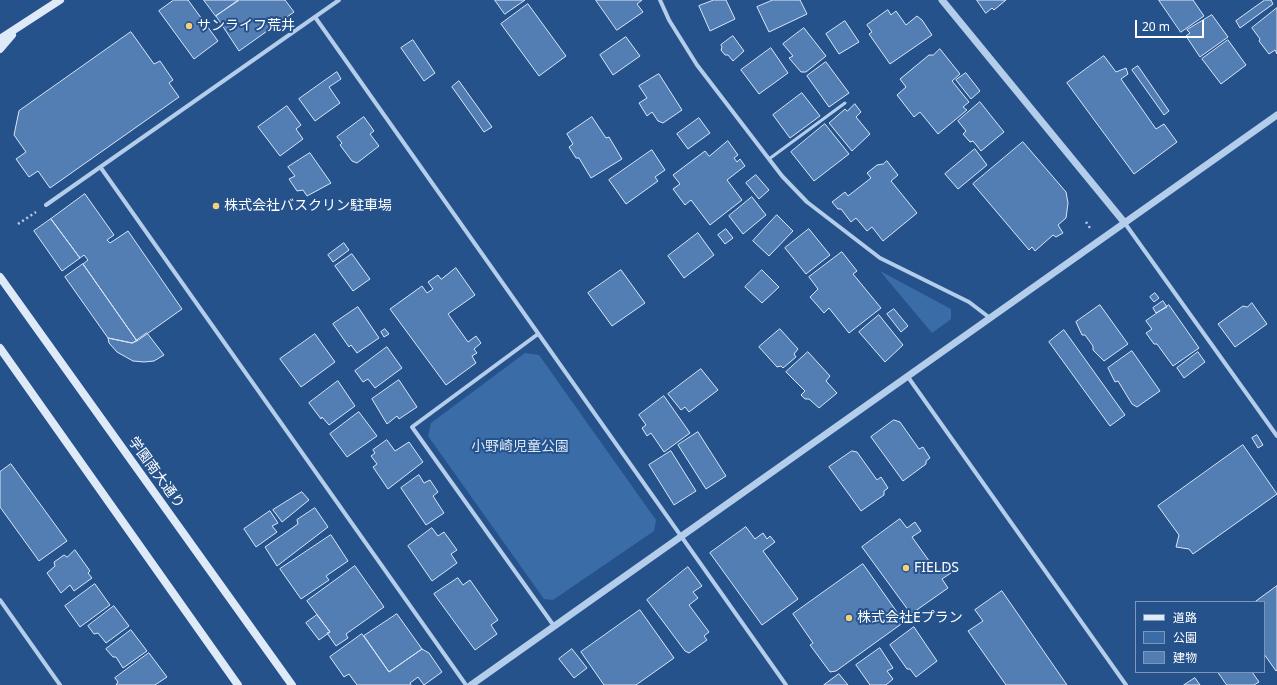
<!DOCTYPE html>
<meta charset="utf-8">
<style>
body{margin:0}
#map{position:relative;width:1277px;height:685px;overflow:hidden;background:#26528c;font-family:"Noto Sans","Noto Sans JP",sans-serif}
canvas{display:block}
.legend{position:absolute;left:1135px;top:601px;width:130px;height:72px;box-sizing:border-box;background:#26528c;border:1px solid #7d97ba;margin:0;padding:5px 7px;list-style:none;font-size:12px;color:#fff}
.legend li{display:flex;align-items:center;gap:8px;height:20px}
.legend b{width:20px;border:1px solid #7d97ba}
.scale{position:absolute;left:1135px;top:20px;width:69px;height:18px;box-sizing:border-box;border:2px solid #fff;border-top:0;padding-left:5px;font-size:12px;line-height:14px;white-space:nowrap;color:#fff;-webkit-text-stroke:3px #26528c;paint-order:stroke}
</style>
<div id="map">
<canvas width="1277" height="685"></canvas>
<ul class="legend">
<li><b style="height:5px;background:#dfeaf8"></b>道路</li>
<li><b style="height:11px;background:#3a6ca8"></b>公園</li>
<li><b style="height:11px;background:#527eb4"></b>建物</li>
</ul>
<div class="scale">20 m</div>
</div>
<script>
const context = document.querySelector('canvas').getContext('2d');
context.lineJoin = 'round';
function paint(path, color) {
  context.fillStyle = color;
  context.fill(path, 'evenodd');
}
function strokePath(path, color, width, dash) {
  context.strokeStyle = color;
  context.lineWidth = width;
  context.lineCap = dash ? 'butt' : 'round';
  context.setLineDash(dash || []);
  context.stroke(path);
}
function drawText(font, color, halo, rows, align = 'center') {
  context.font = font + ' "Noto Sans","Noto Sans JP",sans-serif';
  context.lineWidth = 4;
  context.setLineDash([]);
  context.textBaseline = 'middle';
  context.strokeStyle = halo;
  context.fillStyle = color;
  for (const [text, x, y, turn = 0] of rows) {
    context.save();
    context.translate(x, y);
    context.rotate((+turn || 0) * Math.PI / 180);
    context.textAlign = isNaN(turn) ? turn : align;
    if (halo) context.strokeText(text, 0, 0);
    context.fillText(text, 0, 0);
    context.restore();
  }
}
paint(new Path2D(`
 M880 271 951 309V319L932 333Z
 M525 353 539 355 656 520 654 531 553 600 544 599 428 436 431 423Z`), '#3a6ca8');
const building = new Path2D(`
 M174 0H188L218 41 194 59 159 11Z
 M204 0H238L216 16Z
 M240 0H285L294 12 239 51 216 16Z
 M495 0H525L505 14Z
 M596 0H642L637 4 643 12 617 30Z
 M714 0H726L735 19 710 31 699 6Z
 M773 0H800L807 14 769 32 757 7Z
 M977 0H1006L994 10 992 8 986 13Z
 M1159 0H1193L1204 16 1181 32Z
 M1265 0H1271L1273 4 1240 28 1236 21Z
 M528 4 566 56 539 76 501 24Z
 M1277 8V54L1275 50 1269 54 1259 41 1260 39 1252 28Z
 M888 10 891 15 896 11 906 25 917 16 922 20 932 35 890 64 869 34 872 32 867 25Z
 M1212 15 1228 37 1200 57 1186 36 1190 33 1187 30Z
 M845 21 859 42 839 54 826 34Z
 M804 28 826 56 806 72H801L789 58 793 56 783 44Z
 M131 32 154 64 160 61 173 80 169 83 179 97 50 188 38 171 29 177 16 159 26 152 14 135 19 111Z
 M733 36 744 51 733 61 728 55H725L721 50 722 47 721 45Z
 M626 37 640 56 613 75 600 55Z
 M413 40 435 73 424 81 401 48Z
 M1228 40 1246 65 1221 84 1202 59Z
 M771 48 788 73 759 94 741 70Z
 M940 49 960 74 952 81 969 102 963 107 967 110 938 134 920 112 914 117 897 95 906 87 900 79 929 55H933Z
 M1104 56 1116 72 1126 68 1128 74 1121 79 1156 129 1164 124 1177 142 1134 174 1067 83Z
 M826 62 849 93 829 107 807 76Z
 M1138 66 1169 111 1164 115 1132 70Z
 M337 72 341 79 329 87 340 103 315 121 299 99Z
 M966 73 980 91 971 99 956 80Z
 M659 74 682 110 663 123 658 121 652 112 647 116 639 103 647 98 639 86Z
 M459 81 492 127 484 132 452 87Z
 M802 93 820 116 790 138 773 115Z
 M980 102 1004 132 981 151 973 141 970 142 963 134 966 131 958 121Z
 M855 104 861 112 856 117 870 134 852 151 829 123 845 109 847 111Z
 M287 106 301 125 296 129 303 139 280 156 258 127Z
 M364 117 374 131 370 134 379 146 357 163 352 161 340 145 342 143 337 137Z
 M592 117 606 138 609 137 622 159 591 178 579 158H576L569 147 573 144 567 134Z
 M699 118 710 133 688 149 677 134Z
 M825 124 849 154 814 181 791 152Z
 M728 141 738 155 734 158 737 162 740 159 745 166 727 180 742 200 710 225 691 200 685 205 673 189 680 184 673 175 705 151 709 156Z
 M1023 142 1066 192 1068 203 1066 218 1058 225 1063 233 1056 237 1053 235 1035 251 1032 247 1029 250 973 184Z
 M975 149 987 165 958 189 945 174Z
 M652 150 665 170 655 177 658 181 626 204 609 180Z
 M310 153 331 183 307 196 303 190 297 191 289 179 295 176 288 167Z
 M887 161 898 175 891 181 917 213 883 241 872 227 867 231 856 218 851 222 841 209H838L832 202 845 192 848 196 871 178 867 173 877 165 883 164Z
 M756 175 769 190 759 199 746 183Z
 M85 194 114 235 107 240 110 243 128 231 182 309 137 341 83 264 88 260 84 255 80 258 51 219Z
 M752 197 766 215 743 234 729 216Z
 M777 215 793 231 769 256 753 241Z
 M51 219 80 258 62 271 34 231Z
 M726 229 733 238 725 244 718 235Z
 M809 229 830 255 806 274 785 248Z
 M698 233 714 255 684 278 668 256Z
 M344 243 349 250 333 262 328 255Z
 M842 252 857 271 853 274 881 308 849 333 829 308 824 313 810 297 818 289 809 277Z
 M352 254 370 279 353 291 335 266Z
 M83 264 137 341 132 343 108 338 65 277Z
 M456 268 475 295 448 314 468 342 476 336 481 343 474 349 477 353 472 356 476 363 446 385 390 309 422 286 427 293 433 289 428 282 438 275 441 279Z
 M621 270 645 303 612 326 588 293Z
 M762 270 779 287 762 303 745 287Z
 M1155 293 1159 298 1154 302 1150 297Z
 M1163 301 1167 307 1156 313 1153 308Z
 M1252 303 1267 324 1235 347 1218 324 1243 306 1247 307Z
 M1100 305 1128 344 1104 361 1093 350V346L1085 335H1082L1076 322Z
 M1169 305 1199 348 1173 366 1157 344H1154L1146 333 1152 329 1146 321Z
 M358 307 379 338 357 353 351 345 349 347 333 324Z
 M894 309 908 326 901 332 887 314Z
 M879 315 903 345 885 362 859 332Z
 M385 329 389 334 384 337 381 332Z
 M780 329 798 349 794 354 796 357 783 368 781 366 777 367 759 347Z
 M1064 330 1125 415 1110 426 1049 342Z
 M147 333 164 355 154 361 144 362 133 361 117 352 109 343 108 338 132 343Z
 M315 334 335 362 301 387 280 359Z
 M387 347 402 368 375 388 368 379 363 382 355 371Z
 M1132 351 1160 391 1137 407 1132 404 1118 381 1115 382 1108 368Z
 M808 352 830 376 826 381 837 393 819 408 809 399H805L801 395 805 391 786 372Z
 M1198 352 1205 362 1184 378 1177 368Z
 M701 369 718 390 689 412 685 407 681 410 668 394Z
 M399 380 417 407 399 419 397 416 387 424 372 399Z
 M338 381 355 406 329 425 322 417 321 419 309 403Z
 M664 396 690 433 664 452 651 433 647 436 642 428 646 425 639 415Z
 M359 412 377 436 347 457 330 434Z
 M894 420 900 422 919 449 923 447 930 458 926 461V464L903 481 871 437Z
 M698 432 726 476 706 489 678 445Z
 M1257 435 1263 445 1258 448 1252 438Z
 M387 440 395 451 409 442 423 462 388 489 373 467 377 464 371 456 375 453 373 450Z
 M1243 445 1277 494 1193 554 1189 549 1176 547 1179 535 1158 506Z
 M671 451 696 491 674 505 649 465Z
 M852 451 857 452 877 480 881 477 888 488 884 491V495L861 511 829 467Z
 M11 464 67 541 39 561 0 507V472Z
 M419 475 424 483 430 480 438 492 433 496 444 513 426 525 401 488Z
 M302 492 309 500 282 522 273 510Z
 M315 508 328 527 277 566 265 547 298 524 297 520Z
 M270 511 278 523 272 526 277 532 256 547 244 529Z
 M900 519 907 528 915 522 921 531 912 537 937 572 945 565 951 573 942 579 948 588 911 614 862 547Z
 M746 527 755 539 763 533 767 539 770 536 775 542 763 551 798 599 762 625 710 553Z
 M432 528 438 536 444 532 457 550 451 554 457 563 432 581 408 546Z
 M331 535 348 561 326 576 329 580 301 599 280 569Z
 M75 550 90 571 88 573 92 578 74 591 70 585 61 593 47 573 55 566 54 562 64 555 67 557Z
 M863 564 904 622 836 671 830 672 810 645 813 643 793 614Z
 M355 566 384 607 346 634 348 638 336 646 327 633 330 632 307 601Z
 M688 567 702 586 693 592 698 598 689 605 709 632 704 636 707 640 689 653 685 651 647 600Z
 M458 578 463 585 470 580 498 620 491 625 497 634 475 650 434 594Z
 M95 584 110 605 80 627 65 606Z
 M1277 586V670L1276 671 1264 654V602H1255Z
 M1002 591 1067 685H1006L968 631 983 621 975 610Z
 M114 606 129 626 106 643 98 633 94 634 88 626Z
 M640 610 674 658 636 685H604L581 652Z
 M397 614 422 649 389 672 364 636Z
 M317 615 330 632 319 640 306 623Z
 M914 627 937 661 916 677 910 669H907L890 645Z
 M131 630 147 651 123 668 116 657H113L106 649Z
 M362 634 389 672 422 649 429 653 442 672 424 685 418 677 410 683 411 685H357L349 674 344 677 330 657Z
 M880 648 893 668 887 671 893 679 886 685H870L856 665Z
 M572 649 587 668 574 678 559 659Z
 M149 653 167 677 155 685H116L118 682 115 678Z
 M1218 672H1252L1259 682 1254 685H1227Z
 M839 674 848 685H824Z
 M1195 678 1200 685H1184Z`);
paint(building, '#527eb4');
strokePath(building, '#d9e7f8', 1);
strokePath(new Path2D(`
 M1086 222 1090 228
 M18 224 36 212`), '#b4cdea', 2.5, [2, 3]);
strokePath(new Path2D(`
 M769 159 845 103`), '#b4cdea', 3);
strokePath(new Path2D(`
 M660 0 669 20 697 65 782 176 807 202 880 258 969 302 990 318
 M315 17 786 685
 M101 168 466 685
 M46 205 339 0
 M1124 222 1277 436
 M538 334 412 427 554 626
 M908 377 1126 685
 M0 600 60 685`), '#b4cdea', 4);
strokePath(new Path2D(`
 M942 0 1124 222
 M471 685 1277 115`), '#b4cdea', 7);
strokePath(new Path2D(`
 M0 39 60 0
 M0 49 12 35
 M0 277 292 685
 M0 348 238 685`), '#dfeaf8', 8);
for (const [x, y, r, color] of [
 [189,26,4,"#f3d079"],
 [216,206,4,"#f3d079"],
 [906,568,4,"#f3d079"],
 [849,618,4,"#f3d079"]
]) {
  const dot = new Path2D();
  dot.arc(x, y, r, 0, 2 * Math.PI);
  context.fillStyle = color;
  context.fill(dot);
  strokePath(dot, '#26528c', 1.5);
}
drawText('14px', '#fff', '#26528c', [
 ["サンライフ荒井",197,26],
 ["株式会社バスクリン駐車場",224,206],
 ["FIELDS",914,568],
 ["株式会社Eプラン",857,618]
], 'left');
drawText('14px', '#d9e7f8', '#26528c', [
 ["小野崎児童公園",520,447]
]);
drawText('14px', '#fff', '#26528c', [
 ["学園南大通り",156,473,54]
]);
</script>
